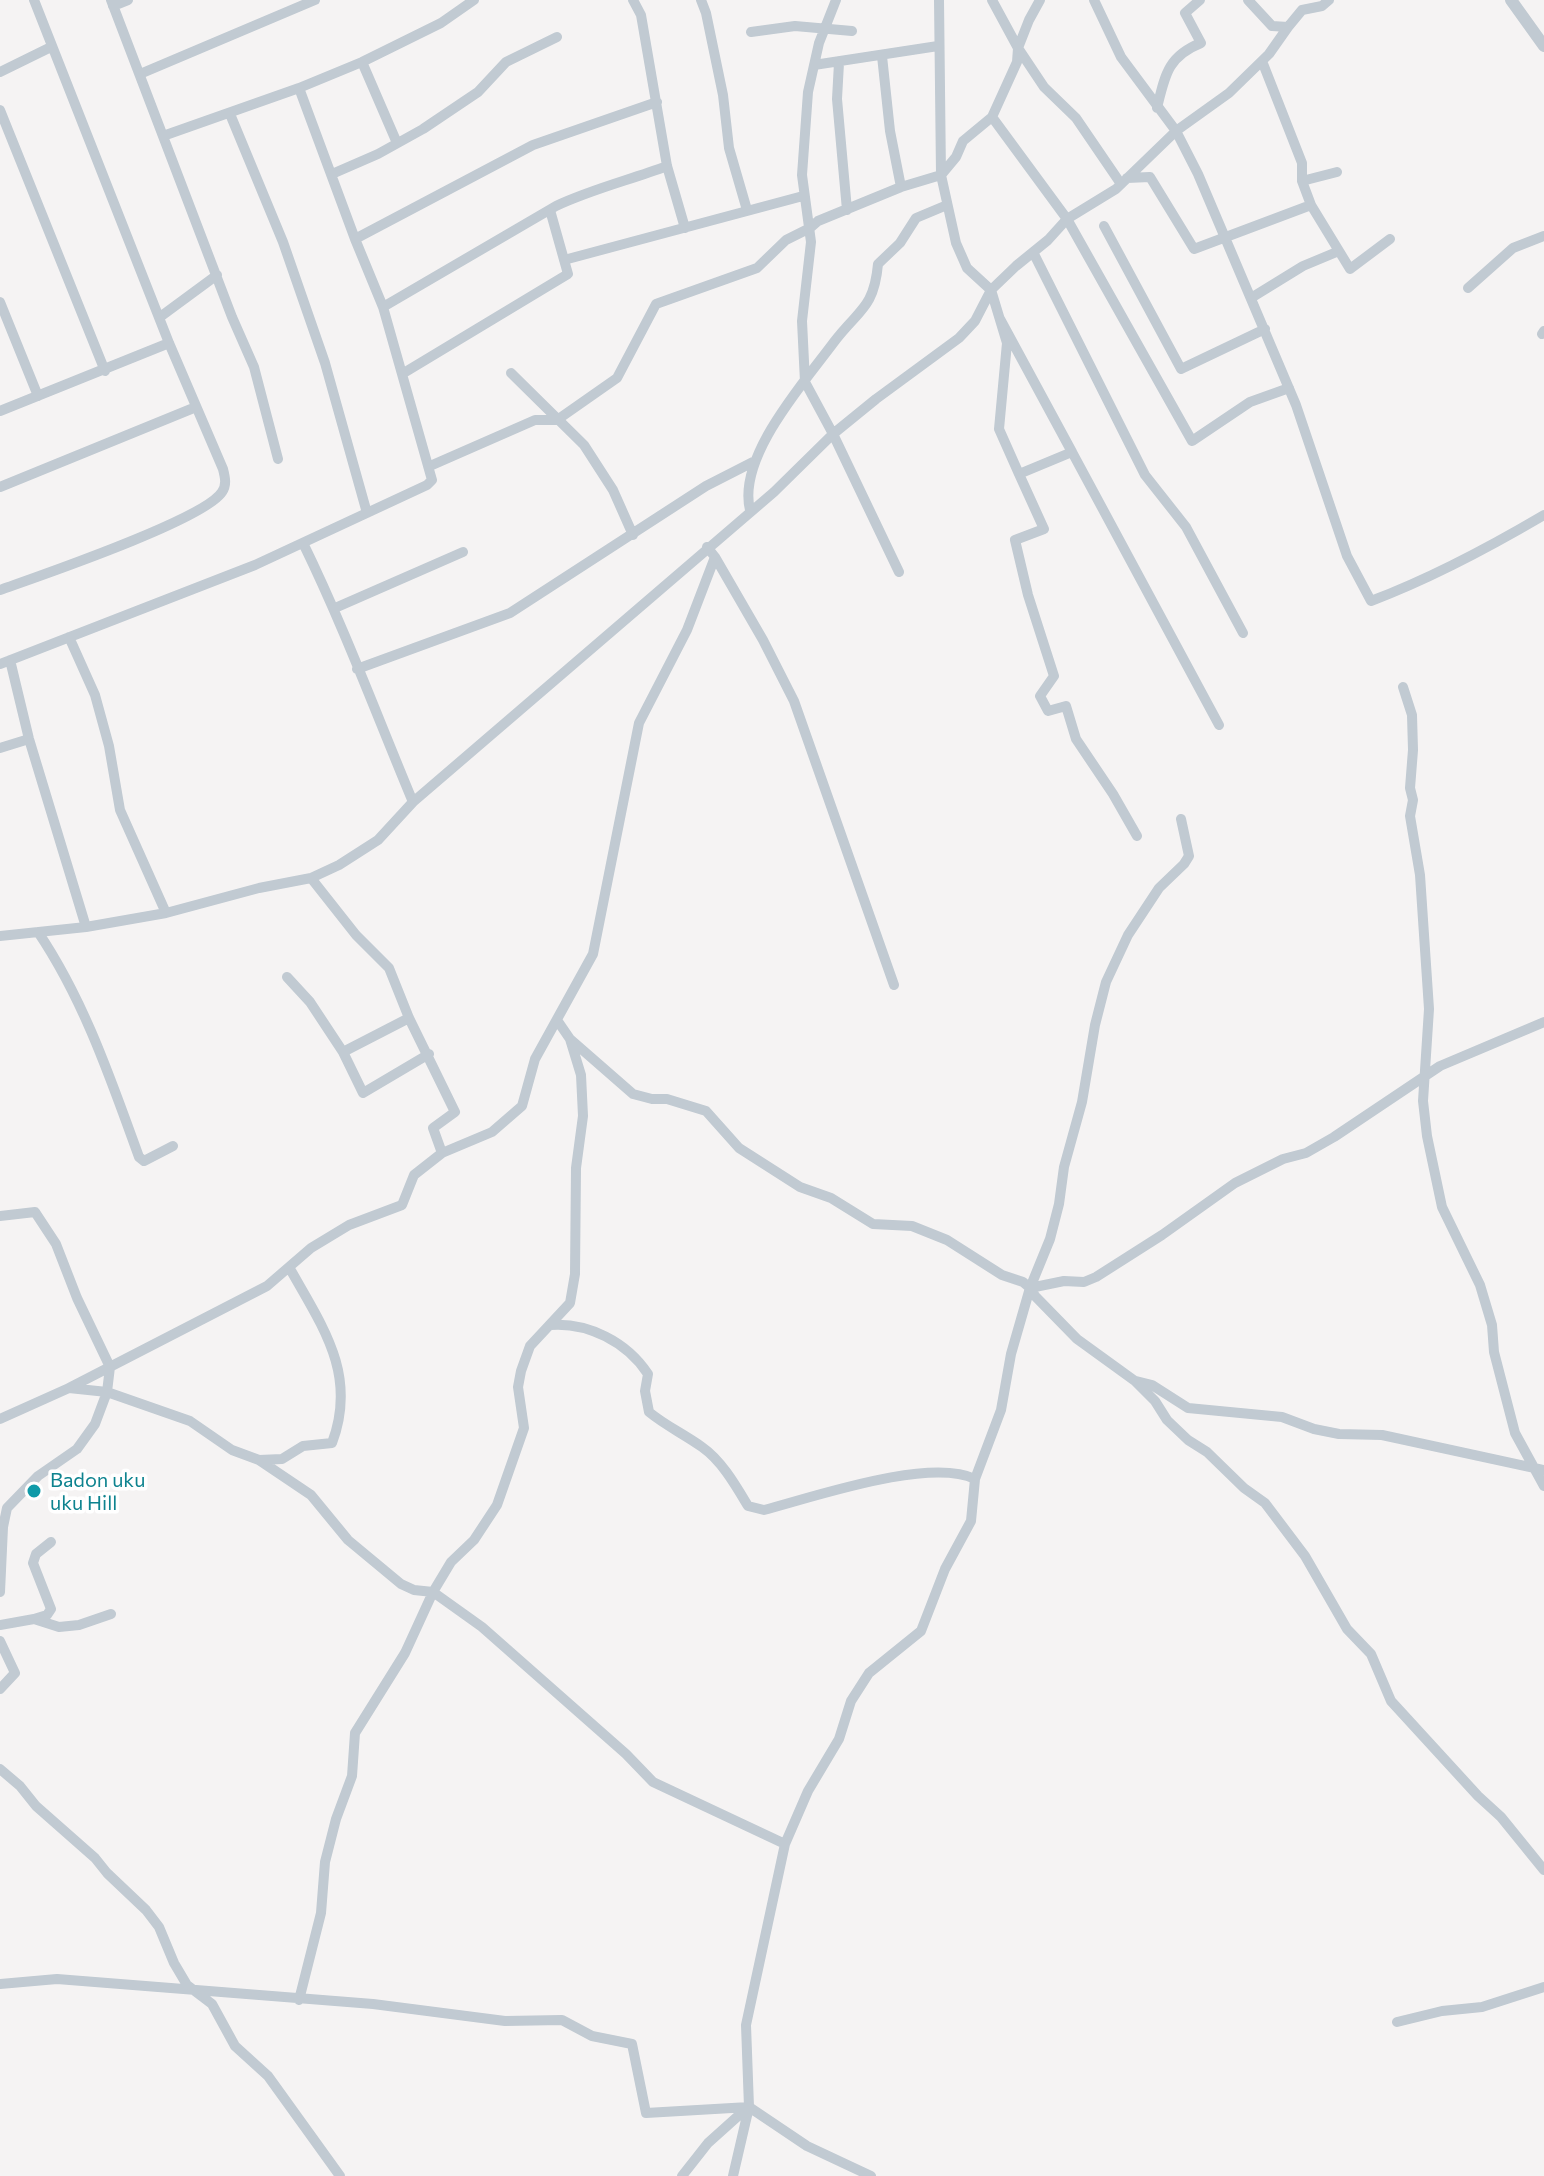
<!DOCTYPE html>
<style>
body{margin:0}
canvas{display:block;background:#f5f3f3}
</style>
<canvas width="1544" height="2176"></canvas>
<script>
const context = document.querySelector('canvas').getContext('2d');
context.lineJoin = 'round';
function strokePath(path, color, width, dash) {
  context.strokeStyle = color;
  context.lineWidth = width;
  context.lineCap = dash ? 'butt' : 'round';
  context.setLineDash(dash || []);
  context.stroke(path);
}
function drawText(font, color, halo, rows, align = 'center') {
  context.font = font + ' Commissioner,sans-serif';
  context.lineWidth = 7;
  context.setLineDash([]);
  context.textBaseline = 'middle';
  context.strokeStyle = halo;
  context.fillStyle = color;
  for (const [text, x, y, turn = 0] of rows) {
    context.save();
    context.translate(x, y);
    context.rotate((+turn || 0) * Math.PI / 180);
    context.textAlign = isNaN(turn) ? turn : align;
    if (halo) context.strokeText(text, 0, 0);
    context.fillText(text, 0, 0);
    context.restore();
  }
}
strokePath(new Path2D(`
 M111 0 232 317 254 367 278 459
 M633 0 641 15 667 166 685 228
 M701 0 706 13 723 95 729 148 747 210
 M836 0 819 43 808 92 802 175 811 242 802 321 805 382 833 434 899 572
 M939 0 941 175 956 243 967 268 991 290 1007 343 999 429 1019 474 1072 452 1000 319
 M992 0 1018 48 1044 87 1076 118 1121 184
 M1094 0 1121 57 1176 131 1198 174 1296 405 1347 556 1371 601C1432 578 1488 548 1544 515
 M1248 0 1272 26 1288 27 1302 10 1322 6 1329 0
 M113 6 128 0
 M751 32 795 26 852 31
 M882 56 890 131 901 187
 M1262 61 1302 163V181
 M362 62 397 143
 M839 63 837 99 847 210
 M814 65 938 46
 M0 72 51 47
 M140 74 315 0
 M1157 108C1165 75 1168 56 1201 43L1185 13 1200 0
 M0 110 105 371
 M230 114 283 242 325 363 367 513
 M992 117 1067 219 1192 441 1250 402 1289 388
 M163 136 299 88 362 62 441 23 474 0
 M332 174 378 154 423 129 478 92 506 62 557 37
 M1127 178 1150 177 1194 249 1311 205 1302 181 1337 172
 M1311 205 1350 269 1390 239
 M1104 226 1181 369 1265 329
 M355 239 533 145 657 102
 M1033 252 1145 475 1186 527 1243 633
 M564 260 803 196
 M1468 288 1513 248 1544 236
 M1251 298 1303 266 1339 251
 M0 302 38 396
 M383 307 556 206C592 189 630 180 667 166
 M160 317 217 275
 M1542 334 1544 331
 M511 373 584 445 613 490 633 535
 M402 374 568 274 550 210
 M0 411 169 343
 M1072 452 1219 725
 M430 466 535 420H557L617 378 656 304 757 268 786 240 810 228 818 221 901 187 941 175 956 157 963 141 992 117 1017 62 1018 48 1029 20 1040 0
 M1019 474 1044 529 1015 540 1028 595 1054 676 1040 696 1048 711 1066 706 1076 739 1113 794 1137 836
 M0 487 196 407
 M750 510C737 457 803 384 834 342 858 310 874 309 878 264L900 243 916 218 947 205
 M303 543C344 627 377 716 413 802
 M715 557 763 640 794 701 894 985
 M0 590C39 576 204 520 222 492 227 485 225 477 223 469L169 343 34 0
 M335 608 463 552
 M69 637 95 695 109 746 120 810 166 913
 M10 660 29 739 86 927
 M0 664 255 565 427 485 432 480 383 307 355 239 299 88
 M357 669 510 613 706 486 753 462
 M1403 687 1412 715 1413 750 1410 788 1413 800 1410 816 1420 875 1429 1009 1423 1101 1427 1136 1442 1207 1480 1285 1492 1325 1494 1352 1515 1433 1544 1486
 M0 748 29 739
 M311 878 356 935 389 968 409 1018 455 1112 433 1128 442 1153
 M38 932C84 1000 111 1080 139 1157L144 1161 173 1146
 M0 936 86 927 166 913 259 888 311 878 339 865 378 840 413 802 774 492 833 434 876 399 959 338 975 321 991 290 1016 266 1048 240 1067 219 1116 189 1176 131 1229 93 1269 54 1288 27
 M287 977 310 1002 343 1052 409 1018
 M570 1039 633 1094 652 1099H667L706 1111 739 1148 800 1187 831 1198 873 1224 912 1226 947 1240 1002 1275 1023 1282 1030 1288 1035 1296 1077 1339 1135 1381 1155 1401 1167 1420 1188 1440 1207 1452 1244 1488 1265 1503 1305 1556 1347 1629 1371 1654 1391 1701 1478 1796 1501 1817 1544 1870
 M343 1052 363 1093 429 1054
 M0 1216 35 1212 56 1244 77 1298 110 1367 107 1392 95 1424 77 1449 38 1476 7 1508 3 1527 0 1592
 M1030 1288 1064 1281 1084 1282 1096 1277 1162 1235 1235 1183 1283 1159 1306 1153 1334 1137 1440 1066 1544 1022
 M550 1325C588 1322 627 1342 648 1374L645 1391 649 1412C666 1426 684 1434 702 1447 722 1461 736 1486 748 1506L764 1510C814 1497 929 1457 975 1479
 M1136 1381 1152 1385 1188 1408 1282 1417 1314 1429 1339 1434 1382 1435 1544 1470
 M69 1388 267 1286 311 1248 349 1225 402 1205 414 1175 442 1153 492 1132 522 1106 535 1059 593 954 639 723 687 630 715 557 707 547
 M0 1419 69 1388 107 1392 190 1421 232 1450 259 1460 311 1495 348 1540 401 1584 414 1590 433 1592 482 1627 626 1754 653 1782 785 1844
 M259 1460 282 1459 303 1446 332 1443C358 1374 322 1326 289 1267
 M34 1619 47 1615 51 1609 33 1563 36 1554 51 1542
 M0 1625 34 1619 59 1627 79 1625 111 1614
 M0 1641 15 1673 0 1689
 M0 1769 20 1786 36 1806 95 1858 107 1873 146 1910 159 1927 174 1963 187 1985 212 2004 235 2046 268 2076 340 2176
 M0 1984 57 1979 373 2004 505 2021 562 2020 592 2036 632 2044 646 2113 749 2107 807 2146 871 2176
 M299 2000 321 1913 325 1862 336 1819 352 1776 355 1733 405 1653 433 1592 451 1562 474 1540 497 1505 524 1428 518 1387 521 1371 530 1346 570 1303 575 1274 576 1168 583 1116 581 1075 570 1039 557 1020
 M1397 2022 1442 2011 1482 2007 1544 1987
 M682 2176 708 2143 747 2108
 M733 2176 749 2107 746 2025 785 1844 808 1791 839 1739 851 1701 869 1673 921 1631 945 1569 971 1521 975 1479 1001 1410 1011 1354 1030 1288 1050 1239 1059 1204 1064 1167 1082 1102 1095 1025 1106 982 1128 935 1159 888 1184 864 1189 856 1181 819`), '#c1cad2', 10);
strokePath(new Path2D(`
 M1511 0 1544 46`), '#c1cad2', 12);
for (const [x, y, r, color] of [
 [34,1491,8,"#0f9aa8"]
]) {
  const dot = new Path2D();
  dot.arc(x, y, r, 0, 2 * Math.PI);
  context.fillStyle = color;
  context.fill(dot);
  strokePath(dot, '#fff', 3);
}
drawText('20px', '#0d838f', '#fff', [
 ["Badon uku",50,1480],
 ["uku Hill",50,1503]
], 'left');
</script>
